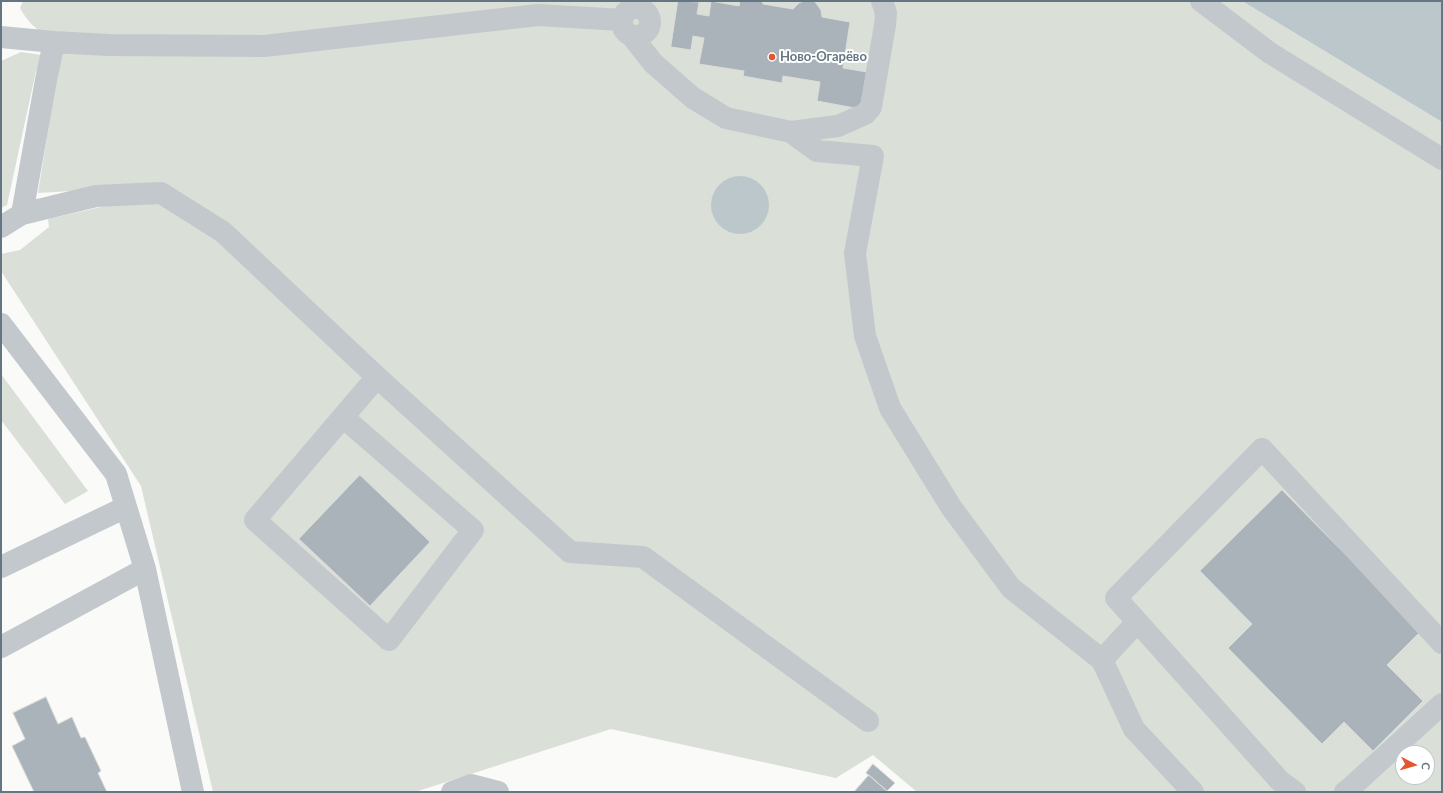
<!DOCTYPE html>
<meta charset="utf-8">
<style>
body{margin:0}
#map{position:relative;width:1443px;height:793px;overflow:hidden;background:#fafaf8;font-family:Lato,sans-serif}
canvas{display:block}
.frame{position:absolute;inset:0;border:2px solid #657683;pointer-events:none}
.north{position:absolute;left:1395px;top:745px;width:40px;height:40px;box-sizing:border-box;background:#fff;border:1px solid #c1c8cd;border-radius:50%;rotate:96deg;font-size:11px;font-weight:700;line-height:16px;text-align:center;color:#657683}
.north::after{content:'';display:block;margin:auto;width:14px;height:18px;background:#e4572e;clip-path:polygon(50% 0,100% 100%,50% 72%,0 100%)}
</style>
<div id="map">
<canvas width="1443" height="793"></canvas>
<div class="frame"></div>
<div class="north">С</div>
</div>
<script>
const context = document.querySelector('canvas').getContext('2d');
context.lineJoin = 'round';
function paint(path, color) {
  context.fillStyle = color;
  context.fill(path, 'evenodd');
}
function strokePath(path, color, width, dash) {
  context.strokeStyle = color;
  context.lineWidth = width;
  context.lineCap = dash ? 'butt' : 'round';
  context.setLineDash(dash || []);
  context.stroke(path);
}
function drawText(font, color, halo, rows, align = 'center') {
  context.font = font + ' Lato,sans-serif';
  context.lineWidth = 4;
  context.setLineDash([]);
  context.textBaseline = 'middle';
  context.strokeStyle = halo;
  context.fillStyle = color;
  for (const [text, x, y, turn = 0] of rows) {
    context.save();
    context.translate(x, y);
    context.rotate((+turn || 0) * Math.PI / 180);
    context.textAlign = isNaN(turn) ? turn : align;
    if (halo) context.strokeText(text, 0, 0);
    context.fillText(text, 0, 0);
    context.restore();
  }
}
paint(new Path2D(`
 M23 1H1242L1442 122V792H917L873 755 836 778 611 729 415 792H213L141 486 1 271V254L20 250 49 227 48 219 105 206 106 189 38 193 57 74 36 71 7 205 1 208V61L21 52 41 55 46 33C35 31 25 17 20 8ZM1403 753H1427V777H1403Z
 M1 374 88 491 65 504 1 420Z`), '#dadfd7');
paint(new Path2D(`
 M1242 1H1442V122Z
 M711 205a29 29 0 1 1 58 0a29 29 0 1 1-58 0Z`), '#bbc7cb');
const building = new Path2D(`
 M678 1 699 2 697 14 709 16 711 1 739 6 740 1H762L763 4 793 9 799 3 804 1H812L815 2 821 10 822 17 850 22 843 68 867 72 860 109 817 101 820 82 783 76 782 83 743 76 744 71 699 64 704 38 693 36 691 50 671 47Z
 M360 475 430 542 370 606 299 539Z
 M1282 490 1421 631 1387 665 1423 701 1373 751 1344 722 1322 744 1228 648 1252 624 1200 571Z
 M46 697 58 724 72 717 81 738 85 737 101 771 98 773 107 792H34L12 746 25 739 13 713Z
 M873 764 895 783 887 791 866 773Z
 M869 775 887 791 888 792H854Z`);
paint(building, '#aab3b9');
strokePath(building, '#dcdcda', 1);
strokePath(new Path2D(`
 M1201 1 1270 53 1442 159
 M622 22a14 14 0 1 1 28 0a14 14 0 1 1-28 0Z
 M631 35 653 63 693 98 726 118 791 132 838 126 865 114 871 107 885 25 886 13 882 1
 M1 37 54 42
 M791 132 817 151 873 156 855 253 865 336 890 408 951 507 1011 588 1102 660 1137 622
 M22 214 46 80 54 42 108 45 264 46 538 15 622 20
 M1 227 22 214 96 196 161 193 223 232 377 377 570 552 643 557 868 721
 M1 324 116 474 145 569 193 792
 M343 417 473 530 389 640 255 520 377 377
 M1 567 126 507
 M1 647 145 569
 M1102 660 1134 729 1193 792
 M452 792 471 785 498 792
 M1295 792 1280 781 1116 598 1262 449 1442 643
 M1345 792 1349 789 1442 704`), '#c3c8cc', 22);
for (const [x, y, r, color] of [
 [772,57,4,"#e4572e"]
]) {
  const dot = new Path2D();
  dot.arc(x, y, r, 0, 2 * Math.PI);
  context.fillStyle = color;
  context.fill(dot);
  strokePath(dot, '#fff', 1.5);
}
drawText('bold 13px', '#657683', '#fff', [
 ["Ново-Огарёво",780,57]
], 'left');
</script>
